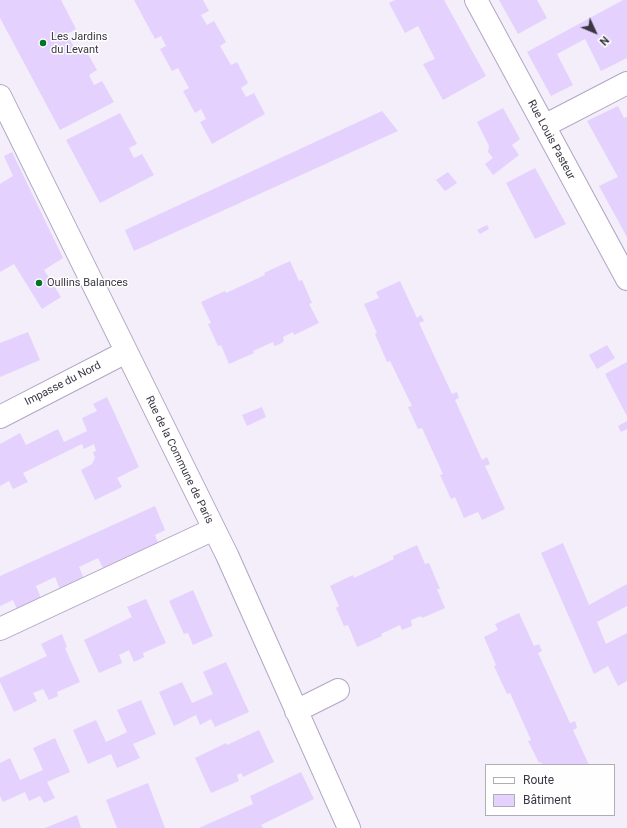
<!DOCTYPE html>
<meta charset="utf-8">
<style>
body{margin:0}
#map{position:relative;width:627px;height:828px;overflow:hidden;background:#f3eefa;font-family:Roboto,sans-serif}
canvas{display:block}
.legend{position:absolute;left:485px;top:764px;width:130px;height:52px;box-sizing:border-box;background:#fefefe;border:1px solid #b0aeb3;margin:0;padding:5px 7px;list-style:none;font-size:12px;color:#3b3642}
.legend li{display:flex;align-items:center;gap:8px;height:20px}
.legend b{width:20px;border:1px solid #b0aeb3}
.north{position:absolute;left:575px;top:12px;width:40px;height:40px;-webkit-text-stroke:3px #fefefe;paint-order:stroke;rotate:134deg;font-size:11px;font-weight:700;line-height:16px;text-align:center;color:#3b3642}
.north::after{content:'';display:block;margin:auto;width:14px;height:18px;background:#3b3642;clip-path:polygon(50% 0,100% 100%,50% 72%,0 100%)}
</style>
<div id="map">
<canvas width="627" height="828"></canvas>
<ul class="legend">
<li><b style="height:5px;background:#fff"></b>Route</li>
<li><b style="height:11px;background:#e4d1fe"></b>Bâtiment</li>
</ul>
<div class="north">N</div>
</div>
<script>
const context = document.querySelector('canvas').getContext('2d');
context.lineJoin = 'round';
function paint(path, color) {
  context.fillStyle = color;
  context.fill(path, 'evenodd');
}
function strokePath(path, color, width, dash) {
  context.strokeStyle = color;
  context.lineWidth = width;
  context.lineCap = dash ? 'butt' : 'round';
  context.setLineDash(dash || []);
  context.stroke(path);
}
function drawText(font, color, halo, rows, align = 'center') {
  context.font = font + ' Roboto,sans-serif';
  context.lineWidth = 3;
  context.setLineDash([]);
  context.textBaseline = 'middle';
  context.strokeStyle = halo;
  context.fillStyle = color;
  for (const [text, x, y, turn = 0] of rows) {
    context.save();
    context.translate(x, y);
    context.rotate((+turn || 0) * Math.PI / 180);
    context.textAlign = isNaN(turn) ? turn : align;
    if (halo) context.strokeText(text, 0, 0);
    context.fillText(text, 0, 0);
    context.restore();
  }
}
paint(new Path2D(`
 M0 0H61L76 29 67 34 77 53 85 49 97 70 89 75 94 85 102 81 114 102 60 130 0 18Z
 M134 0H203L209 11 201 15 207 25 214 21 226 42 220 46 231 65 237 62 248 83 241 88 246 97 254 93 265 114 212 144 200 122 206 119 201 109 195 113 183 91 189 88 178 68 172 71 160 49 166 46 161 36 155 39Z
 M395 0H444L486 76 443 100 423 64 435 59 418 26 405 33 389 3Z
 M499 0H537L547 18 518 34Z
 M623 0H627V58L601 71 585 39 557 54 573 85 551 96 527 52Z
 M618 106 624 118 627 117V237L599 186 618 177 587 121Z
 M503 108 520 139 512 145 519 155 493 175 485 164 493 158 488 152 489 146 477 122Z
 M382 111 398 131 134 251 125 230Z
 M120 113 137 144 129 148 134 158 142 154 154 175 100 203 66 140Z
 M12 152 63 258 44 270 61 297 42 309 14 264 0 272V184L13 176 4 156Z
 M535 168 566 224 535 239 506 183Z
 M448 172 457 183 445 191 436 180Z
 M487 225 489 229 480 234 477 230Z
 M290 261 299 281 302 280 312 303 309 304 319 323 294 335 293 332 283 337 284 341 280 344 274 346 273 342 253 351 254 353 229 364 221 345 218 346 208 324 211 323 201 302 225 291 226 293 265 275 264 273Z
 M400 281 417 318 421 315 424 321 419 323 452 394 457 392 459 398 455 400 482 460 487 457 490 464 485 466 505 509 482 520 478 512 464 518 455 497 451 499 440 475 443 474 422 428 418 429 408 407 412 406 390 361 387 362 375 334 377 333 364 304 379 298 376 292Z
 M28 332 40 360 0 377V343Z
 M607 345 615 358 597 369 589 355Z
 M627 362V416L605 374Z
 M107 397 139 467 117 478 122 487 95 500 81 470 92 464 95 458 93 452 96 451 94 444 84 449 82 444 23 473 28 482 13 489 9 481 0 486V444L20 433 26 445 58 429 64 442 87 431 82 418 97 411 93 404Z
 M262 407 266 417 247 426 242 415Z
 M627 421V429L621 432 618 426Z
 M155 506 165 530 155 535 159 545 104 570 98 558 79 567 84 579 60 589 55 577 36 586 41 598 17 609 13 600 0 606V576Z
 M563 543 589 605 627 584V606L597 622 606 644 627 633V681L618 686 608 666 594 674 541 553Z
 M417 545 425 564 429 563 440 589H437L445 608 422 618 421 616 411 620 412 626 402 630 400 625 381 634 382 636 357 647 348 625 344 626 336 608 339 606 330 586 353 575 354 578 394 559 393 556Z
 M193 590 213 636 193 645 188 633 184 634 169 601Z
 M146 599 166 643 143 653 144 657 134 662 129 650 119 655 122 663 99 673 84 640 132 617 127 607Z
 M519 613 534 646 539 644 542 651 538 653 570 723 575 721 577 728 573 730 589 765H543L541 762 539 763 528 741 531 740 510 693 507 694 494 666 496 665 484 637 498 630 495 624Z
 M62 634 67 647 65 648 80 682 57 692 58 696 49 700 43 689 33 693 37 701 14 712 0 682V678L47 656 41 644Z
 M226 662 249 712 215 727 211 719 200 725 196 715 174 726 159 692 182 682 192 703 213 694 203 672Z
 M141 700 156 734 133 744 140 758 117 768 111 754 88 764 73 730 96 720 106 742 117 737 127 732 117 710Z
 M259 730 274 762 243 777 241 773 237 775 239 781 211 793 195 758 226 743 227 745Z
 M55 738 70 772 47 782 55 798 44 803 40 796 29 801 25 792 3 802 0 796V763L10 758 20 780 43 770 33 748Z
 M301 772 314 799 261 825 263 828H199L253 804 250 796Z
 M148 783 165 828H117L106 800Z
 M77 815 81 828H45Z`), '#e4d1fe');
const minor = new Path2D(`
 M476 0 627 279
 M0 96 227 555 349 828
 M544 126 627 83
 M0 417 126 352
 M0 629 214 529
 M296 711 338 690`);
strokePath(minor, '#b2a6c3', 24);
strokePath(minor, '#fff', 22);
for (const [x, y, r, color] of [
 [43,43,4,"#027428"],
 [39,283,4,"#027428"]
]) {
  const dot = new Path2D();
  dot.arc(x, y, r, 0, 2 * Math.PI);
  context.fillStyle = color;
  context.fill(dot);
  strokePath(dot, '#fefefe', 1.5);
}
drawText('11px', '#3b3642', '#fefefe', [
 ["Les Jardins",51,37],
 ["du Levant",51,50],
 ["Oullins Balances",47,283]
], 'left');
drawText('11px', '#3b3642', '#fefefe', [
 ["Rue Louis Pasteur",551,140,62],
 ["Impasse du Nord",63,384,-27],
 ["Rue de la Commune de Paris",179,460,64]
]);
</script>
